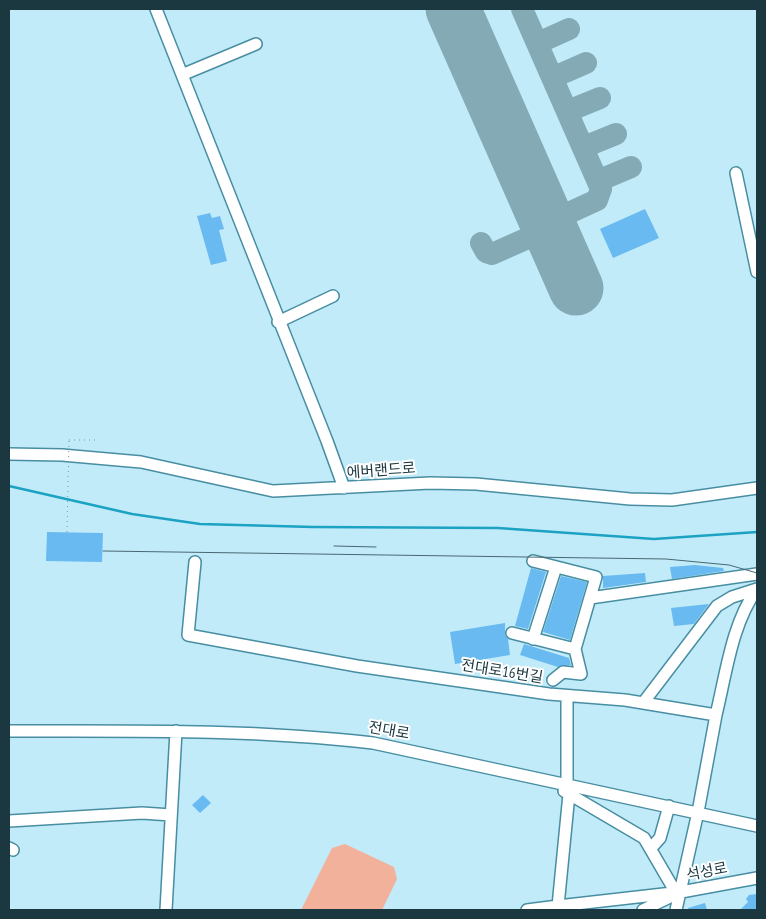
<!DOCTYPE html>
<meta charset="utf-8">
<style>
body{margin:0}
#map{position:relative;width:766px;height:919px;overflow:hidden;background:#c2ebf9;font-family:"PT Sans Narrow",sans-serif}
canvas{display:block}
.frame{position:absolute;inset:0;border:10px solid #1b3841;pointer-events:none}
</style>
<div id="map">
<canvas width="766" height="919"></canvas>
<div class="frame"></div>
</div>
<script>
const context = document.querySelector('canvas').getContext('2d');
context.lineJoin = 'round';
function paint(path, color) {
  context.fillStyle = color;
  context.fill(path, 'evenodd');
}
function strokePath(path, color, width, dash) {
  context.strokeStyle = color;
  context.lineWidth = width;
  context.lineCap = dash ? 'butt' : 'round';
  context.setLineDash(dash || []);
  context.stroke(path);
}
function drawText(font, color, halo, rows, align = 'center') {
  context.font = font + ' "PT Sans Narrow","Noto Sans KR",sans-serif';
  context.lineWidth = 4;
  context.setLineDash([]);
  context.textBaseline = 'middle';
  context.strokeStyle = halo;
  context.fillStyle = color;
  for (const [text, x, y, turn = 0] of rows) {
    context.save();
    context.translate(x, y);
    context.rotate((+turn || 0) * Math.PI / 180);
    context.textAlign = isNaN(turn) ? turn : align;
    if (halo) context.strokeText(text, 0, 0);
    context.fillText(text, 0, 0);
    context.restore();
  }
}
paint(new Path2D(`
 M345 844 394 867 397 879 382 910H301L332 848Z`), '#f1b19a');
strokePath(new Path2D(`
 M9 486 132 514 200 524 313 527 498 528 654 539 757 532`), '#1ca2c2', 2.5);
strokePath(new Path2D(`
 M522 9 601 189 597 200 560 217
 M538 43 569 29
 M554 77 586 63
 M568 111 600 98
 M584 147 616 134
 M600 180 631 167
 M481 243 486 252 492 254 537 234`), '#84aab6', 22);
strokePath(new Path2D(`
 M453 9 576 288`), '#84aab6', 55);
paint(new Path2D(`
 M645 209 659 238 613 258 600 229Z
 M210 213 212 218 220 216 224 229 219 230 227 261 211 265 197 216Z
 M47 532 103 533 102 562 46 561Z
 M695 565 723 568 724 571 672 579 670 567Z
 M531 568 546 572 528 629 515 626Z
 M645 573 646 582 603 588V576Z
 M561 576 587 582 570 640 543 632Z
 M709 604 694 624 674 626 671 608Z
 M505 623V635L508 639 510 655 455 664 450 632Z
 M524 644 569 658 571 665 558 667 520 655Z
 M203 795 211 803 200 813 192 805Z
 M757 894V910H740L748 902 746 899 749 895Z
 M705 903 707 910H688V908Z`), '#68baf1');
const minor = new Path2D(`
 M156 9 327 441 344 488
 M184 74 256 44
 M736 173 757 272
 M278 322 333 296
 M9 454 62 455 141 462 273 491 430 483 476 484 630 499 672 500 757 488
 M533 561 596 577 575 649
 M195 562 188 635 357 666 549 694 625 700 716 715 698 812 676 910
 M590 598 757 574
 M512 633 575 649 581 674 563 672 553 680
 M533 639 556 567
 M567 696V785
 M643 703 717 606 732 597 757 589
 M716 715C726 674 732 623 757 589
 M9 731C130 731 252 729 373 743L757 826
 M564 791 644 838 672 886 681 892
 M569 794 558 906 681 892 757 878
 M9 821 142 813 171 815
 M9 848 13 850
 M651 848 660 838 669 806
 M166 910 176 731
 M527 910 558 906
 M643 910 674 895`);
strokePath(minor, '#488ea2', 14);
strokePath(new Path2D(`
 M69 440H98`), '#7296a1', 1, [1, 4]);
strokePath(minor, '#fff', 11);
strokePath(new Path2D(`
 M334 546 376 547
 M103 551 666 559 729 565 757 573`), '#476872', 1);
strokePath(new Path2D(`
 M67 532 69 440`), '#7296a1', 1, [1, 4]);
drawText('15px', '#1b3841', '#fff', [
 ["에버랜드로",381,471,-4],
 ["전대로16번길",502,672,9],
 ["전대로",389,731,10],
 ["석성로",707,872,-11]
]);
</script>
